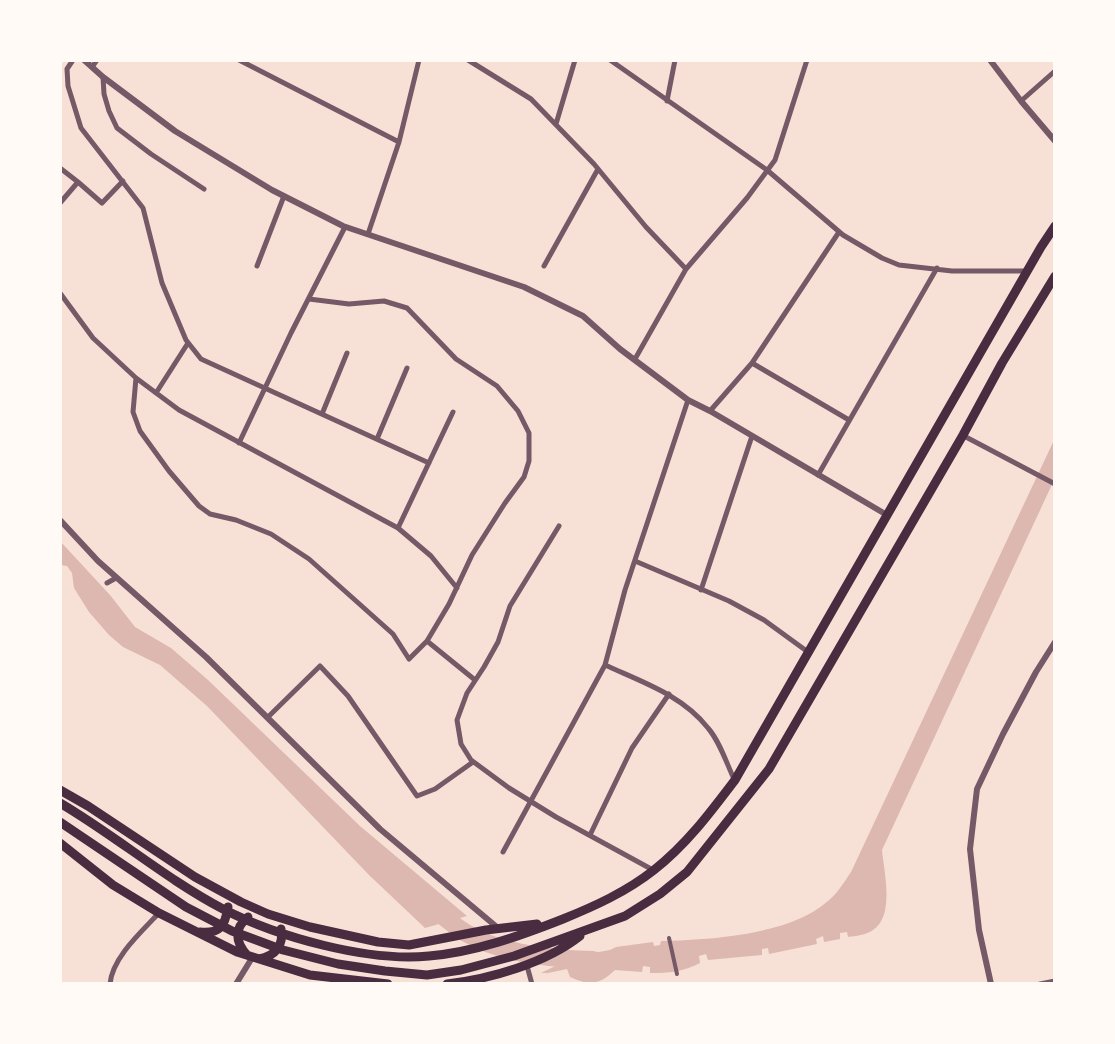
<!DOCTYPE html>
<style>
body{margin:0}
#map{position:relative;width:1115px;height:1044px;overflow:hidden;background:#f7e1d7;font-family:Inter,sans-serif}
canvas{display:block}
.frame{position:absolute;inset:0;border:62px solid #fffaf5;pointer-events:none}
</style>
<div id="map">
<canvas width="1115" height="1044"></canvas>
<div class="frame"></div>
</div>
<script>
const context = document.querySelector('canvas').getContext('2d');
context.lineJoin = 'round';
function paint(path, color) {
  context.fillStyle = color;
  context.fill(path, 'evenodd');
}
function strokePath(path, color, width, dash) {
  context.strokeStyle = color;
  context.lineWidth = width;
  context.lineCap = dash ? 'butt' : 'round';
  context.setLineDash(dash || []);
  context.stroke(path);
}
paint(new Path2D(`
 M1055 438V478L882 850C884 872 895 916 873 930 866 935 856 936 848 937L847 932 840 933V939L824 942 823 936 816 939 817 944 769 954 768 948 762 949V955L708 960 706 954 699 956 700 963C683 972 669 973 650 973V967L643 966 642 972 615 970C599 985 590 986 570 977L567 969 548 973H541L576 956 610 950 616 947 653 942 654 946 660 945 661 941C710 940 790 935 828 901 838 893 844 882 851 872Z
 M60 541 110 595 135 627 171 648 208 680 360 826 467 916 425 928 369 875 207 706 160 665 123 647 109 635 89 612 74 588 72 573 67 566 60 565Z`), '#dcb8b0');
strokePath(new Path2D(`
 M432 907C443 916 454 926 466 933 501 954 553 959 593 960`), '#dcb8b0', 18);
strokePath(new Path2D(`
 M669 938 677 974`), '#755966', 4);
strokePath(new Path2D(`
 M73 60 67 69 68 86 81 128 143 208 162 283 186 340 201 359 429 463
 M239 60 399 142
 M468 60 531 99 594 164 646 227 686 269
 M610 60 767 170 843 235 882 258 899 265 952 271H1026
 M92 67 97 60
 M103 77 104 94 109 111 117 128 151 154 204 189
 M667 101 675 60
 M1021 101 1055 71
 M556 124 575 60
 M60 168 78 182
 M60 203 78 182 102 203 123 181
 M368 234 399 142 419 60
 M257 266 284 196
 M544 266 598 169
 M60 293 93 338 136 378
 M309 299 349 304 384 301 407 308 456 359 497 386 518 411 529 433V461L524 477 505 503 472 555 449 604 427 641 475 680
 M635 359 686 269 747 198 775 160 807 60
 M752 363 849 420
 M156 393 188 343
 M688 400 625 590 605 665C642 682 682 695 708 728 720 742 726 762 734 779
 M710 411 752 363 839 232
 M322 414 347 353
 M964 436 1055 484
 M377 439 407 368
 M239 443 291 333 345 227
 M818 475 937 268
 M559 526 510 606 498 642 484 667 467 693 457 720 461 744 471 760 509 788 556 817 653 870
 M398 528 431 556 457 588
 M635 561 729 601 764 620 808 652
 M107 583 116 578
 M701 590 752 436
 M427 641 409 659 393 634 309 559 271 534 236 520 210 514 199 506 169 471 140 431 133 412 136 378 179 410 398 528 453 412
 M268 717 320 666 348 696 417 796 435 789 473 762
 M590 835 632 748 669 694
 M503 852 605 665
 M527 966 532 984
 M110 984C112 958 141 932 158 914
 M1040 984 1055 981`), '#755966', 5);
strokePath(new Path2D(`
 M84 60 103 77 175 131 272 190 343 226 524 287 583 316 620 349 688 400 710 411 887 515
 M990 60 1021 101 1055 141
 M60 520 98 561 206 657 380 829 498 928
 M236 984 252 958
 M991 984 979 930 970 849 977 789 1003 734 1036 672 1055 642`), '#755966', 6);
strokePath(new Path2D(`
 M60 790 88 806 195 877 241 902 268 914 310 927 378 942 409 945 486 930 537 924
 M60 803C116 836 166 879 223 909 278 937 367 962 429 956 475 952 520 936 563 919 595 906 626 892 654 870 686 845 710 813 735 780L1041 247 1055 226
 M60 822 186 907 232 931 283 950 338 964 385 971 427 975 461 970 514 956 625 916 660 894 687 872 769 769 963 435 1002 363 1055 276
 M60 843 113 885 159 913 237 952 310 975 388 984
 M200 932C220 934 225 926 228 907
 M247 955C235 942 234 928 248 917
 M259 959C275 956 284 946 281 929
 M447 984C490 979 546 963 580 936`), '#4a2c40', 9);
</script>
